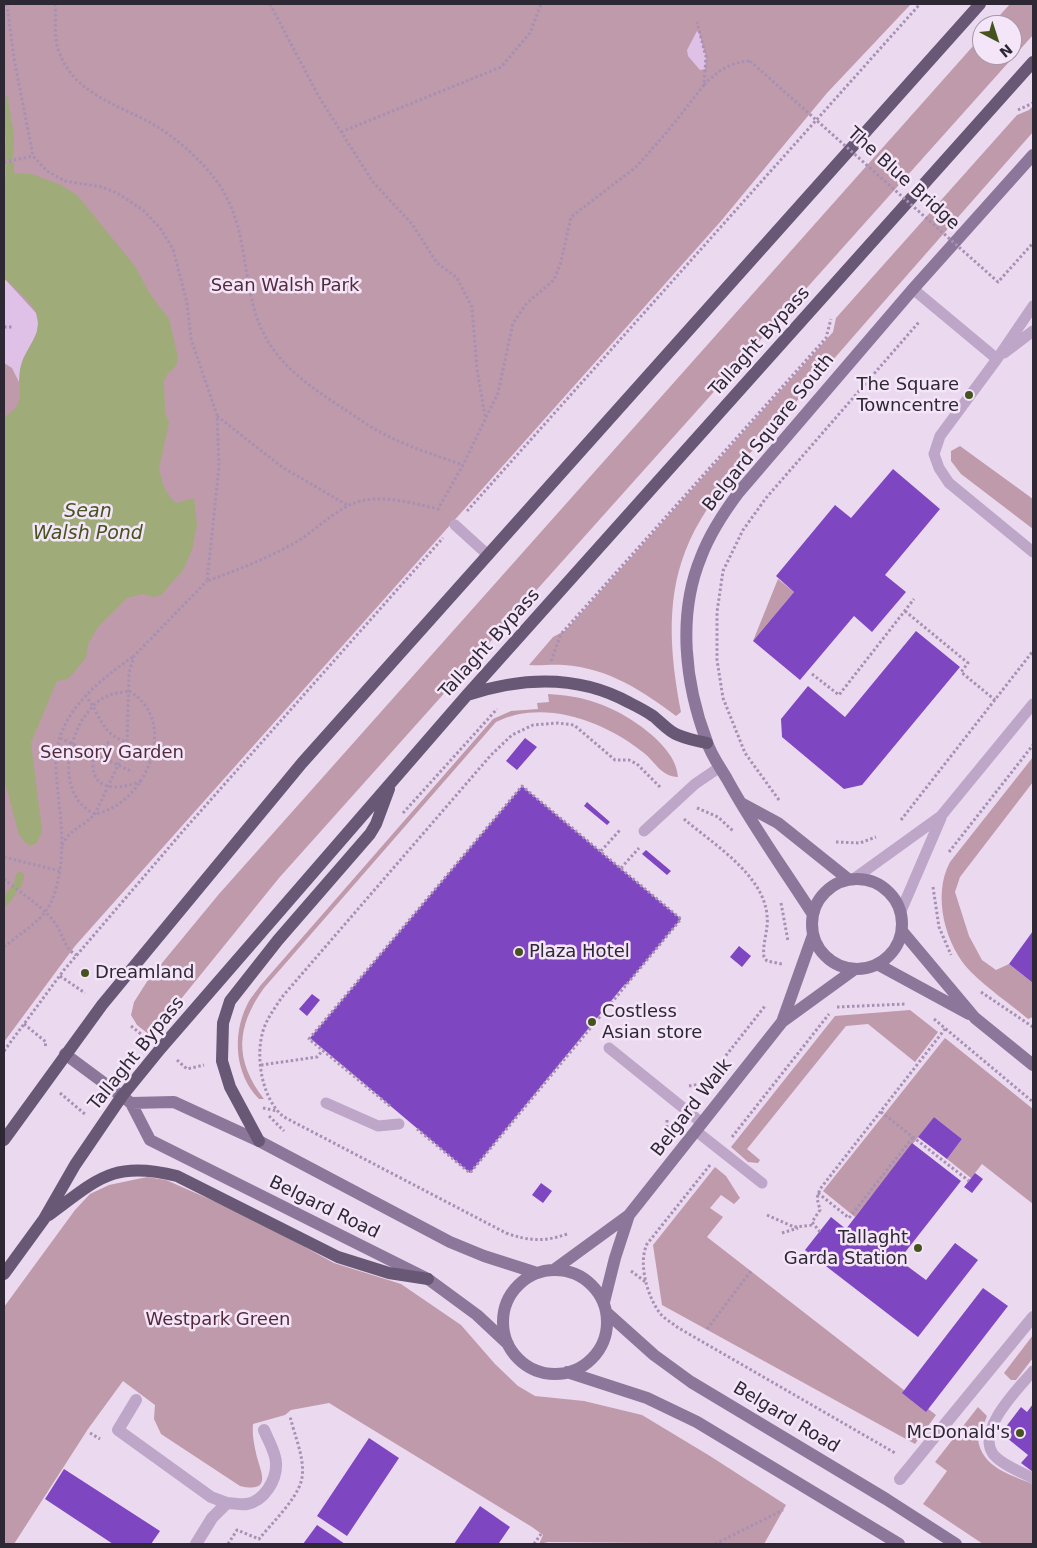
<!DOCTYPE html>
<style>
body{margin:0}
#map{position:relative;width:1037px;height:1548px;overflow:hidden;background:#ebd9f0;font-family:"DejaVu Sans",sans-serif}
canvas{display:block}
.frame{position:absolute;inset:0;border:5px solid #2e2734;pointer-events:none}
.north{position:absolute;left:972px;top:15px;width:50px;height:50px;box-sizing:border-box;background:#f4e5f8;border:1px solid #a599aa;border-radius:50%;rotate:140deg;font-size:14px;font-weight:700;line-height:20px;text-align:center;color:#2e2734}
.north::after{content:'';display:block;margin:auto;width:18px;height:22px;background:#45541e;clip-path:polygon(50% 0,100% 100%,50% 72%,0 100%)}
</style>
<div id="map">
<canvas width="1037" height="1548"></canvas>
<div class="frame"></div>
<div class="north">N</div>
</div>
<script>
const context = document.querySelector('canvas').getContext('2d');
context.lineJoin = 'round';
function paint(path, color) {
  context.fillStyle = color;
  context.fill(path, 'evenodd');
}
function strokePath(path, color, width, dash) {
  context.strokeStyle = color;
  context.lineWidth = width;
  context.lineCap = dash ? 'butt' : 'round';
  context.setLineDash(dash || []);
  context.stroke(path);
}
function drawText(font, color, halo, rows, align = 'center') {
  context.font = font + ' "DejaVu Sans",sans-serif';
  context.lineWidth = 5;
  context.setLineDash([]);
  context.textBaseline = 'middle';
  context.strokeStyle = halo;
  context.fillStyle = color;
  for (const [text, x, y, turn = 0] of rows) {
    context.save();
    context.translate(x, y);
    context.rotate((+turn || 0) * Math.PI / 180);
    context.textAlign = isNaN(turn) ? turn : align;
    if (halo) context.strokeText(text, 0, 0);
    context.fillText(text, 0, 0);
    context.restore();
  }
}
paint(new Path2D(`
 M4 4H911L827 93 721 221 75 946 4 1042Z
 M1010 4H1033V35L279 878 151 1036 137 1025 131 1015 134 1002 148 980 219 894 982 36V55H1012V25H991Z
 M1033 106V132C959 216 885 300 812 384 770 432 707 493 685 552 665 603 671 660 681 712L676 716C643 691 608 668 564 665 552 664 540 666 529 665L553 637 566 630 833 332 836 318 1017 115 1029 110Z
 M960 446 1033 499V529L961 474 951 461V451Z
 M778 579 794 592 753 641Z
 M548 694C565 695 581 697 597 703 625 712 677 745 678 777 662 777 655 762 644 753 606 722 544 698 496 722L264 988C236 1027 234 1060 264 1099H259C235 1075 232 1035 247 1005 250 998 256 992 260 986L493 719 511 711 538 709 537 703 549 702Z
 M1033 757V782L960 877 955 892 969 936 982 960 996 970 1009 964 1033 983V1017L1028 1019C1009 1003 988 989 971 972 945 946 932 895 950 862Z
 M910 1010 938 1032 915 1062 868 1024 846 1026 747 1149 760 1160 758 1163 748 1162 731 1147 835 1016Z
 M945 1038 1033 1109V1204L982 1164 971 1178 947 1159 962 1139 934 1117 855 1217 823 1191Z
 M715 1167 726 1176 740 1198 734 1204 721 1195 710 1208 723 1217 707 1237 936 1415 915 1444 662 1305 653 1245Z
 M147 1177 166 1180 248 1216 334 1263 401 1284 461 1325 495 1364 518 1386 535 1396 584 1401 642 1415 710 1456 786 1505 764 1544 548 1542 539 1544 543 1535 532 1527 329 1403 291 1410 285 1415 253 1424C252 1433 254 1444 256 1453 259 1469 275 1494 240 1486L161 1434 154 1419 155 1405 123 1381 88 1429 14 1544H4V1307L75 1210 90 1194 109 1185Z
 M1033 1335V1358L1016 1380H1011L1004 1373Z
 M978 1407 987 1416 978 1439C981 1467 1011 1475 1033 1484V1544H983L923 1504 947 1471 935 1462Z`), '#bf9aaa');
paint(new Path2D(`
 M697 31 699 33 706 57 705 69 700 70 688 56 687 50Z
 M4 278 36 313 38 323 37 333 23 359 19 382 12 368 4 363Z`), '#dfc1e8');
paint(new Path2D(`
 M10 173 31 174 59 184 77 195 135 266 150 294 169 319 178 357 176 366 168 373 164 381 165 412 169 423 159 468 163 485 170 497 176 503 194 498 197 525 192 550 183 570 161 595 154 597 143 594 127 598 98 627 88 644 86 658 68 679 57 681 31 743 42 831 37 843 29 846 19 835 4 779V417C10 413 17 409 19 401 21 391 18 380 20 370 23 350 43 336 37 315 33 302 14 288 4 278V179Z`), '#9fac79');
strokePath(new Path2D(`
 M4 99 10 137 9 156
 M10 165V173L16 182
 M17 886 20 876
 M4 903 13 891`), '#9fac79', 8);
paint(new Path2D(`
 M893 469 940 509 885 575 906 592 872 632 854 616 800 680 753 641 794 592 776 576 835 505 851 518Z
 M916 631 960 667 862 785 844 789 782 737 781 719 808 686 845 717Z
 M525 738 537 747 517 770 506 761Z
 M522 786 681 919 626 985 625 984 470 1173 310 1038Z
 M587 802 610 822 607 825 584 806Z
 M646 850 671 871 667 875 642 854Z
 M1033 931V983L1009 964Z
 M739 946 751 956 742 967 730 957Z
 M312 994 320 1000 307 1016 299 1009Z
 M934 1117 962 1139 947 1159 918 1137Z
 M912 1143 961 1181 899 1260 926 1280 955 1243 978 1260 918 1337 805 1250 831 1217 846 1229Z
 M975 1173 983 1179 972 1193 964 1187Z
 M541 1183 552 1191 543 1203 532 1195Z
 M983 1288 1008 1306 926 1412 902 1393Z
 M1033 1404V1472L1021 1463 1028 1455 1007 1438 1005 1428 1021 1407 1027 1412Z
 M369 1438 399 1458 347 1536 317 1516Z
 M64 1469 160 1531 151 1544H113L45 1499Z
 M480 1506 510 1527 499 1543 454 1544Z
 M317 1525 345 1544H303Z`), '#7f46c2');
strokePath(new Path2D(`
 M7 4 14 58 33 156 47 171 65 181 102 187 119 194 144 211 160 228 173 249 187 303 191 339 217 415 219 467 207 581C238 570 268 558 298 541 323 525 342 501 373 499 395 498 417 504 438 509L463 465 498 393 513 323 527 303 554 280 561 262 571 217 636 167 667 132 704 85 706 57 697 22
 M55 4C56 18 54 36 58 49 73 95 119 104 156 126 177 139 200 159 215 179 247 221 241 267 256 315 271 360 303 382 341 407 354 415 368 426 382 433 408 447 435 455 463 465
 M270 4 319 97 373 182 412 224 437 263 457 278 472 307 477 369 485 416
 M704 85C717 71 731 62 750 61
 M1018 110 1033 103
 M341 132 501 67 530 33 541 4
 M4 162 33 156
 M4 327H12
 M217 416 282 467 347 505
 M467 511 920 4
 M905 611 968 663 961 672 995 700
 M551 661 561 634 826 338 831 319
 M812 674 839 695 914 599
 M129 691C181 721 146 805 95 814 51 794 68 720 103 698 111 693 120 693 129 691Z
 M85 695C101 714 100 734 127 742
 M60 738 133 772
 M109 742 94 754C87 790 115 792 141 781
 M779 800 745 753 723 698 717 660V612L723 571 743 530 766 498 919 322
 M697 808 718 817 733 831
 M403 813 497 709
 M684 819C713 844 763 874 767 915 769 929 762 943 764 957L767 961 782 964
 M901 820 1033 651
 M836 842 860 843 876 837
 M62 845C73 826 82 828 95 814L127 746 129 673 134 656 207 581
 M601 851 620 830
 M949 852 1033 745
 M4 857 60 871
 M621 868 639 848
 M4 879C20 893 43 906 55 923 63 934 64 948 76 955
 M933 887 939 927 951 955
 M781 903 788 941
 M4 947C17 936 34 926 45 912 55 900 59 878 61 862 64 830 58 801 56 770 52 718 95 683 134 656
 M60 976 85 993
 M981 992 1033 1027
 M837 1007 906 1004
 M934 1019 1033 1102
 M24 1024 46 1042 45 1047
 M131 1026 146 1038
 M4 1051 64 970 183 831 443 538
 M177 1060 187 1069 204 1065
 M261 1065 317 1057 323 1050
 M689 1086 701 1084 709 1077 765 1006
 M60 1093 86 1115
 M390 1106 309 1039 522 786 681 919 470 1173 417 1129
 M263 1108 277 1111
 M881 1112 969 1181
 M269 1116 284 1131
 M667 1120V1133
 M732 1137 829 1014
 M710 1165 647 1244C638 1263 647 1295 659 1312 663 1318 671 1322 677 1327L895 1453
 M818 1193 849 1218 913 1137
 M767 1215 794 1227 813 1225
 M820 1232 812 1222 820 1210 817 1198 820 1189 945 1029
 M782 1233 798 1228
 M567 1234C545 1242 528 1241 506 1233L284 1117C262 1100 255 1057 263 1031 267 1018 275 1008 282 997L491 755 512 735 533 725 558 723 574 725 615 760H629L637 764 661 788
 M631 1271 647 1283
 M707 1329 751 1271
 M90 1433 100 1439
 M228 1544 237 1530 259 1539C272 1523 295 1501 301 1482 307 1462 294 1435 290 1416
 M534 1544 541 1534
 M715 1544 783 1510`), '#a790b3', 3, [2.5, 2.5]);
strokePath(new Path2D(`
 M913 289 997 359
 M1033 306 997 359 940 436 934 454 939 468 949 483 1033 552
 M1004 353 1033 331
 M455 525 488 555
 M644 831 695 784 720 767
 M855 878 941 816 1033 704
 M901 911 941 818
 M609 1048 702 1123
 M326 1103 378 1126 399 1124
 M696 1131 762 1183
 M1033 1371C1018 1389 976 1430 993 1454 1002 1465 1021 1472 1033 1478`), '#bda6c8', 11);
strokePath(new Path2D(`
 M136 1400 118 1430 211 1497 227 1503 212 1518 196 1544
 M900 1479 1033 1317
 M227 1503C233 1503 241 1505 247 1504 264 1501 277 1480 276 1463 276 1453 268 1440 264 1430`), '#bda6c8', 12);
strokePath(new Path2D(`
 M741 803 778 823 848 879
 M812 924a45 45 0 1 1 90 0a45 45 0 1 1-90 0Z
 M812 913C783 868 752 825 727 779 720 767 711 755 707 742 685 684 677 615 701 557 710 533 724 512 739 492L913 289 1033 155
 M902 931 975 1018 1033 1065
 M877 964 969 1014
 M782 1022 813 935
 M65 1054 131 1103 150 1140 428 1279 477 1315 508 1344
 M131 1103 174 1102 259 1141 450 1242 484 1256 537 1273
 M555 1269 629 1215 782 1022 855 969
 M503 1322a52 52 0 1 1 104 0a52 52 0 1 1-104 0Z
 M604 1302 615 1258 629 1215
 M606 1312 654 1355 691 1382 886 1499 956 1544
 M567 1372 647 1398 697 1422 899 1544`), '#8c779b', 12);
strokePath(new Path2D(`
 M467 695C522 677 578 674 630 703 638 707 646 711 653 716 661 722 669 732 678 735 687 739 697 741 707 743
 M4 1140 102 1005 302 763 980 4
 M259 1141 230 1087 222 1061 223 1023 230 1001 278 940 370 834 376 824 389 789
 M49 1215C98 1179 113 1160 177 1176L338 1257 389 1273 428 1279
 M4 1274 44 1219 75 1165 122 1096 161 1048 467 695 1033 62`), '#685876', 12);
strokePath(new Path2D(`
 M750 61 998 282 1033 243`), '#a790b3', 3, [2.5, 2.5]);
for (const [x, y, r, color] of [
 [969,395,5,"#45541e"],
 [519,952,5,"#45541e"],
 [85,973,5,"#45541e"],
 [592,1022,5,"#45541e"],
 [918,1248,5,"#45541e"],
 [1020,1433,5,"#45541e"]
]) {
  const dot = new Path2D();
  dot.arc(x, y, r, 0, 2 * Math.PI);
  context.fillStyle = color;
  context.fill(dot);
  strokePath(dot, '#f4e5f8', 2);
}
drawText('18px', '#2e2734', '#f4e5f8', [
 ["The Blue Bridge",903,179,42],
 ["Tallaght Bypass",760,342,-48],
 ["Belgard Square South",769,433,-51],
 ["Tallaght Bypass",490,644,-48],
 ["Tallaght Bypass",137,1054,-51],
 ["Belgard Walk",692,1108,-52],
 ["Belgard Road",324,1208,26],
 ["Belgard Road",786,1418,31]
]);
drawText('18px', '#512b3b', '#f4e5f8', [
 ["Sean Walsh Park",285,286],
 ["Sensory Garden",112,753],
 ["Westpark Green",218,1320]
]);
drawText('18px', '#2e2734', '#f4e5f8', [
 ["The Square",959,385],
 ["Towncentre",959,406],
 ["Plaza Hotel",529,952,"left"],
 ["Dreamland",95,973,"left"],
 ["Costless",602,1012,"left"],
 ["Asian store",602,1033,"left"],
 ["Tallaght",908,1238],
 ["Garda Station",908,1259],
 ["McDonald's",1010,1433]
], 'right');
drawText('italic 19px', '#45541e', '#f4e5f8', [
 ["Sean",88,512],
 ["Walsh Pond",88,534]
]);
</script>
